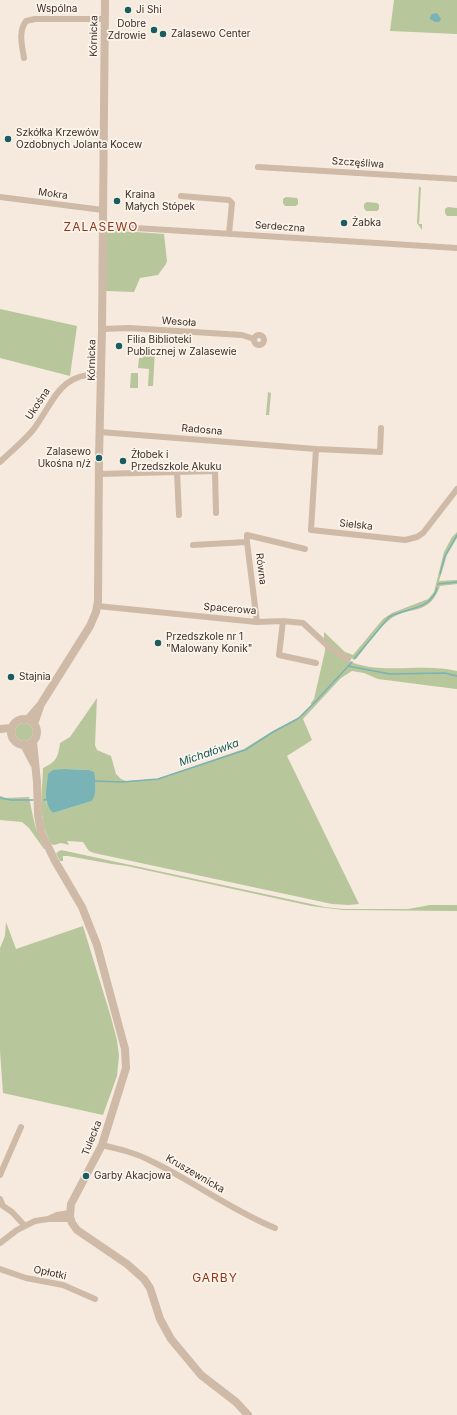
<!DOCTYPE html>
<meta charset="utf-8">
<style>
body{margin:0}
canvas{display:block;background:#f5eadd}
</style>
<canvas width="457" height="1415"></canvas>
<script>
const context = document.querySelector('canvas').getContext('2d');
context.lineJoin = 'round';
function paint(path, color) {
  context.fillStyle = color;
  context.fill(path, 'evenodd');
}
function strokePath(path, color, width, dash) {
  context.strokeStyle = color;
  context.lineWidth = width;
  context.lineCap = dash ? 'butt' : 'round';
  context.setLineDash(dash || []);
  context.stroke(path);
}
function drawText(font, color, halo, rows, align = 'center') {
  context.font = font + ' Inter,sans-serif';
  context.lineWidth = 3.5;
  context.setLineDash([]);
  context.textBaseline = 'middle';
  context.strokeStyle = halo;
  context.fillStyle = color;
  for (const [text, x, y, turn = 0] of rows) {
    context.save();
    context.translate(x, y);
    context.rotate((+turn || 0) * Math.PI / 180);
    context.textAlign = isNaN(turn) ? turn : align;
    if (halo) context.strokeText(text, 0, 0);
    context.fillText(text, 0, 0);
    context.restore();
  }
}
paint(new Path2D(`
 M394 0H457V34L390 31Z
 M419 186 421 188 419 224H422V230L417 223Z
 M286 197 297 198 298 200V204L296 206H285L283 203V199Z
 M367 202 377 203 379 205V209L377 211H366L364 208V204Z
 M448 207 457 208V216H447L445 213V209Z
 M106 230 164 234 167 261 166 264 158 275 140 278 134 292 106 291Z
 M0 309 77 326 70 376 0 358Z
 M144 348 155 349 153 386H148L149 369 138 368 139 358H143Z
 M131 373H138V388H130Z
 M268 392 271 393 269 415H266Z
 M457 532V538L447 555 439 581 457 580V584L440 586C428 619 409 603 388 621 377 630 366 647 356 659 344 659 333 648 324 641V632L345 652 353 655 383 619 392 613 428 599 434 592 444 552 452 537Z
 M325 644C332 649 339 656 347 660 377 676 424 662 457 671V689H456L378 679 364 673 352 671 341 678 303 719 312 740 287 756 359 904 349 905 332 904 94 853 89 851 83 842 67 841 69 845 61 843 54 845 51 844 44 828 41 806 43 768C56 762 58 758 60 743L70 737 97 698 95 745 97 750 111 756 116 774 121 779 126 781 157 779 244 749 273 731 298 718 311 705V703L314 699 325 651ZM65 769 89 770C98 782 97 787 92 801L53 813 46 802Z
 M15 732a9 9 0 1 1 18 0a9 9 0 1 1-18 0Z
 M0 796 6 798 29 797C33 817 35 831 45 849H44L29 828 22 822 0 820Z
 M61 850 325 907 342 909H408L430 905H457V911L343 910 311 906 127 866 112 864 68 856H63V861H60L56 853Z
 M6 922 16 949 83 926 110 1014 117 1040 119 1056 117 1076 103 1115 3 1093 0 1051V948L5 936Z`), '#b8c69b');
paint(new Path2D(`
 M437 13 441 19 439 22H435L430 19V17L432 14Z
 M65 769 89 770 94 772C96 782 97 793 92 801L53 813C42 801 47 789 48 774L53 770Z`), '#79b3b5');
strokePath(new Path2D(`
 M440 574 445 556 457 535
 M438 584 457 582
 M354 659 389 617C406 608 431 610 437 588
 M348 666 390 674 445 673 457 676
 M94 781 123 782 158 779 245 750 273 732 299 718 317 700 352 662
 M0 798 11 800H33
 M44 800 48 799`), '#79b3b5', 1.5);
strokePath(new Path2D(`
 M24 58C22 45 18 32 26 21L35 19H104
 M258 167 457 179
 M181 196 229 200 232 203 229 234
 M0 197 103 210
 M103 226 457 248
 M102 329 129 328 242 335 254 339
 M254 340a5 5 0 1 1 10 0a5 5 0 1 1-10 0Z
 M100 432 316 449 380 452 381 428
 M316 449 311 530 405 540 417 537 423 533 457 489
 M0 462C11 451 23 442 33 430 55 401 58 373 101 374
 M177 472 179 515
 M99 474 215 471 216 513
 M193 545 247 542
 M97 606 257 622 283 621 303 623 330 648 348 659
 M283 621 279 655 316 663
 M257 622 247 542V535L305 549
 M102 1145C119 1149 136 1153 151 1161 193 1181 231 1210 275 1228
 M0 1175 21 1127
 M0 1199 3 1206 12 1212 25 1226
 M49 1219H70
 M0 1243 17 1230 35 1221 48 1219 57 1215 69 1213
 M0 1269 26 1278 63 1285 95 1299`), '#cfb9a7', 6);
strokePath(new Path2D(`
 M11 732a13 13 0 1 1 26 0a13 13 0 1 1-26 0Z
 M28 719 41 704 90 626 96 612 98 601 99 458 102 329 105 0
 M34 724 41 704
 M0 729 11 728
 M33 742 37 782 38 815 41 832 55 861 82 907 97 945 125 1049 126 1068 102 1145 71 1204 70 1217 72 1223 77 1230 127 1264 144 1279 150 1288 160 1319 171 1339 201 1375 236 1402 248 1415
 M24 745 34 764`), '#cfb9a7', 8);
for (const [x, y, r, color] of [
 [128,10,4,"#195d61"],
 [154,30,4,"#195d61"],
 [163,34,4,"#195d61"],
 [8,139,4,"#195d61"],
 [117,201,4,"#195d61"],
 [344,223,4,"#195d61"],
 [119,346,4,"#195d61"],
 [99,458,4,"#195d61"],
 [123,461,4,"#195d61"],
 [158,643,4,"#195d61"],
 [11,677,4,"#195d61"],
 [86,1176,4,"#195d61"]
]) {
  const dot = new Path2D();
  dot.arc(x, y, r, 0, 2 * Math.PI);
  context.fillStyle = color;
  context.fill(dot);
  strokePath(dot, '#fcf4ea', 1.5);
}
drawText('10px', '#3b2e28', '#fcf4ea', [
 ["Wspólna",57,9],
 ["Kórnicka",94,36,-89],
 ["Szczęśliwa",358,163,4],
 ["Mokra",53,194,8],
 ["Serdeczna",280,227,4],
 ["Wesoła",179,322,4],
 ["Kórnicka",92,360,-89],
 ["Ukośna",38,404,-57],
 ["Radosna",202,430,5],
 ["Sielska",356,525,6],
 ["Równa",261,569,83],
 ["Spacerowa",230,609,5],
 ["Tulecka",92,1138,-68],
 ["Kruszewnicka",195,1174,30],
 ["Opłotki",50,1273,12]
]);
drawText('10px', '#3b2e28', '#fcf4ea', [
 ["Ji Shi",136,10],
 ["Dobre",146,24,"right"],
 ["Zdrowie",146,36,"right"],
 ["Zalasewo Center",171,34],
 ["Szkółka Krzewów",16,133],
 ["Ozdobnych Jolanta Kocew",16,145],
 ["Kraina",125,195],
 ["Małych Stópek",125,207],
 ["Żabka",352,223],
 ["Filia Biblioteki",127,340],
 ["Publicznej w Zalasewie",127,352],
 ["Zalasewo",91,452,"right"],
 ["Ukośna n/ż",91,464,"right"],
 ["Żłobek i",131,455],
 ["Przedszkole Akuku",131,467],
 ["Przedszkole nr 1",166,637],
 ["\"Malowany Konik\"",166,649],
 ["Stajnia",19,677],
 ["Garby Akacjowa",94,1176]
], 'left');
drawText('italic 11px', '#195d61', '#fcf4ea', [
 ["Michałówka",209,753,-19]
]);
context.letterSpacing = '1px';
drawText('12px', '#933518', '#fcf4ea', [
 ["ZALASEWO",101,227],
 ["GARBY",215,1278]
]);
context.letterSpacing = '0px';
</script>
